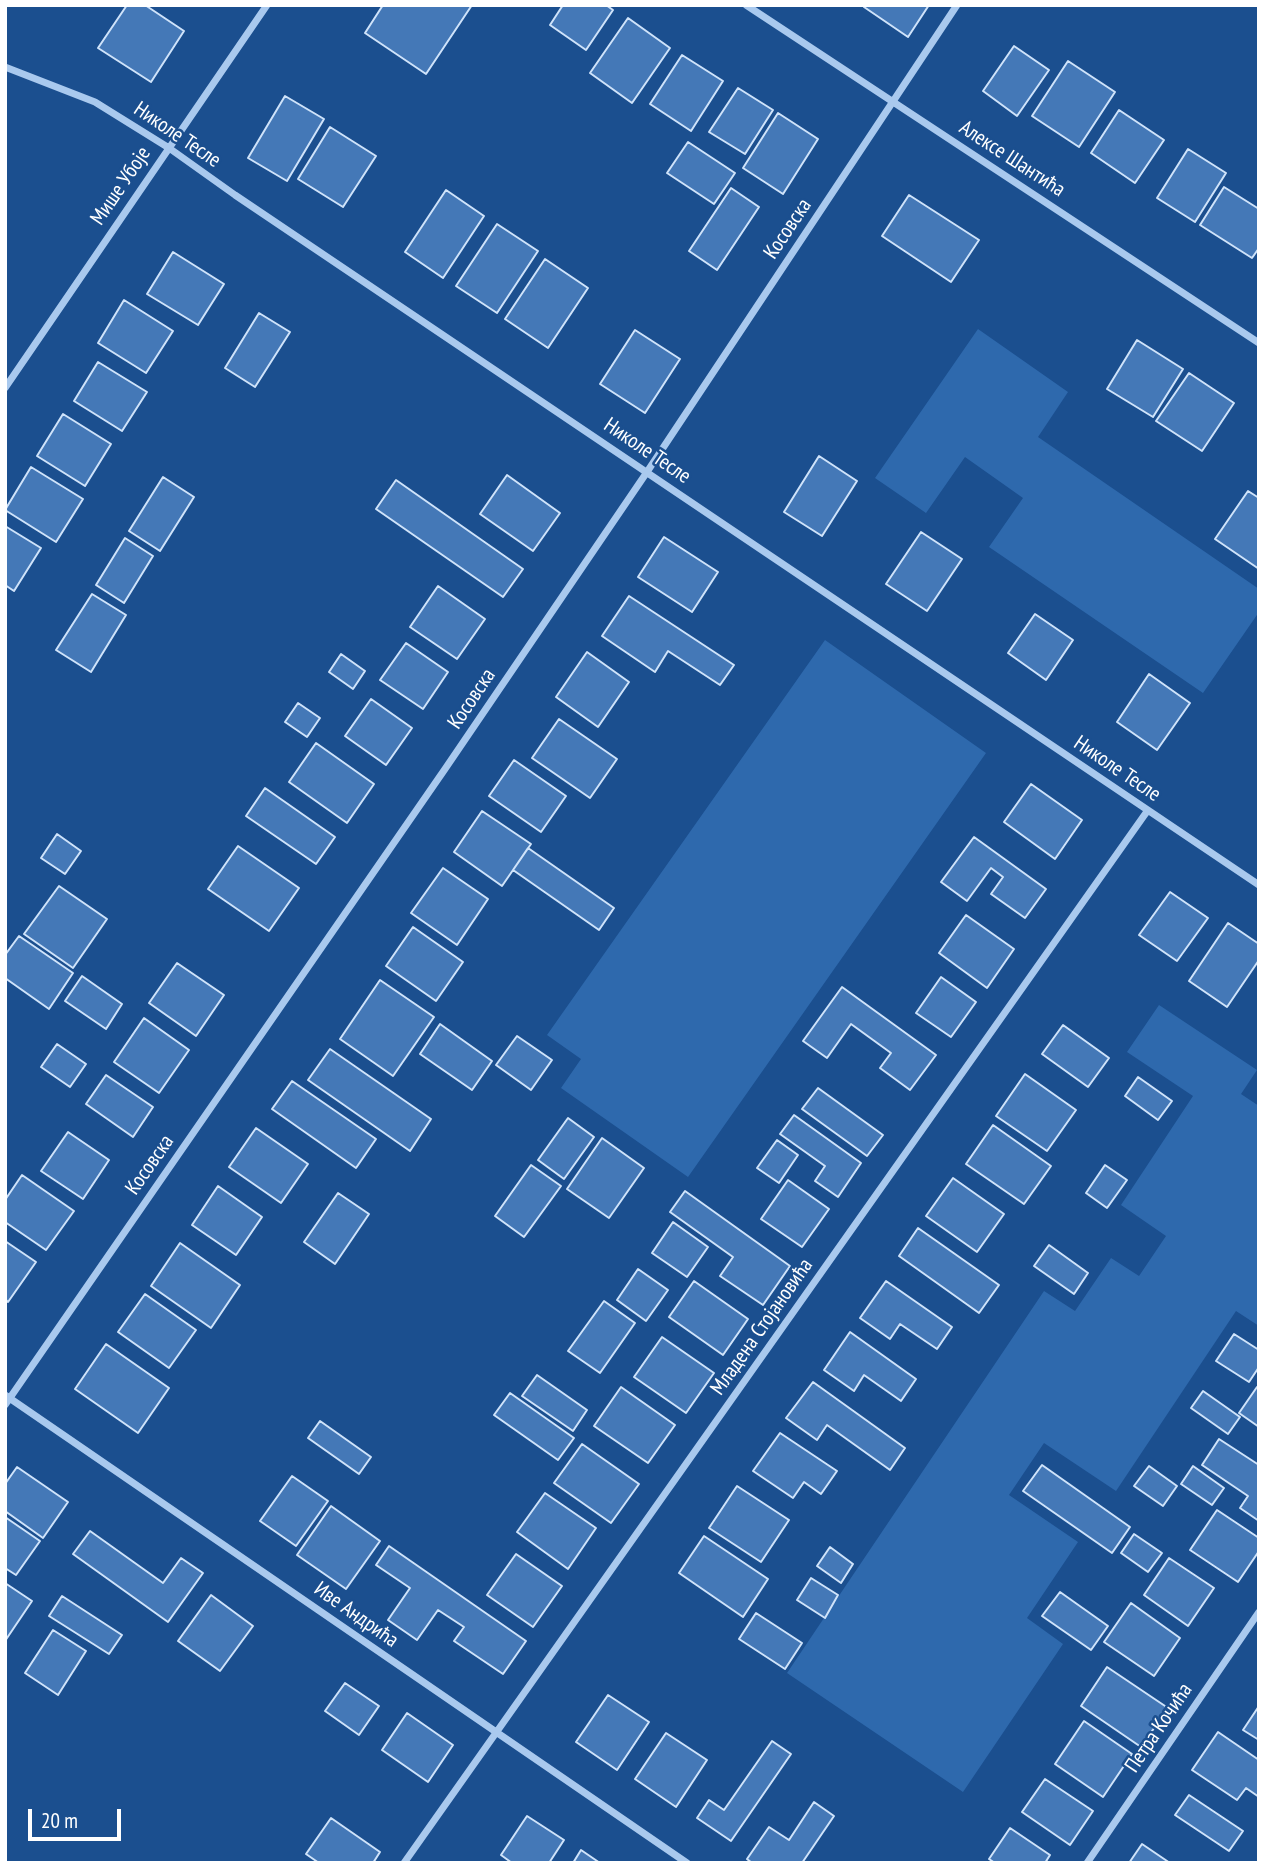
<!DOCTYPE html>
<meta charset="utf-8">
<style>
body{margin:0}
#map{position:relative;width:1264px;height:1868px;overflow:hidden;background:#1b4f8f;font-family:"PT Sans Narrow",sans-serif}
canvas{display:block}
.frame{position:absolute;inset:0;border:7px solid #fff;pointer-events:none}
.scale{position:absolute;left:28px;top:1809px;width:93px;height:32px;box-sizing:border-box;border:4px solid #fff;border-top:0;padding-left:9px;font-size:21px;line-height:24px;white-space:nowrap;color:#fff;-webkit-text-stroke:5px #1b4f8f;paint-order:stroke}
</style>
<div id="map">
<canvas width="1264" height="1868"></canvas>
<div class="frame"></div>
<div class="scale">20 m</div>
</div>
<script>
const context = document.querySelector('canvas').getContext('2d');
context.lineJoin = 'round';
function paint(path, color) {
  context.fillStyle = color;
  context.fill(path, 'evenodd');
}
function strokePath(path, color, width, dash) {
  context.strokeStyle = color;
  context.lineWidth = width;
  context.lineCap = dash ? 'butt' : 'round';
  context.setLineDash(dash || []);
  context.stroke(path);
}
function drawText(font, color, halo, rows, align = 'center') {
  context.font = font + ' "PT Sans Narrow",sans-serif';
  context.lineWidth = 5;
  context.setLineDash([]);
  context.textBaseline = 'middle';
  context.strokeStyle = halo;
  context.fillStyle = color;
  for (const [text, x, y, turn = 0] of rows) {
    context.save();
    context.translate(x, y);
    context.rotate((+turn || 0) * Math.PI / 180);
    context.textAlign = isNaN(turn) ? turn : align;
    if (halo) context.strokeText(text, 0, 0);
    context.fillText(text, 0, 0);
    context.restore();
  }
}
paint(new Path2D(`
 M978 329 1068 392 1038 437 1259 589V612L1203 693 989 547 1023 498 965 457 926 513 875 478Z
 M825 640 986 753 688 1177 561 1088 581 1059 547 1035Z
 M1159 1005 1257 1070 1241 1094 1259 1106V1326L1236 1311 1116 1491 1044 1443 1009 1495 1078 1542 1027 1618 1063 1644 963 1792 787 1673 1044 1291 1075 1311 1111 1258 1139 1276 1166 1236 1121 1205 1193 1096 1127 1052Z`), '#2e69ad');
const building = new Path2D(`
 M127 5H145L184 31 151 82 98 48Z
 M383 5H472L426 74 365 33Z
 M563 5H606L613 10 586 50 550 25Z
 M866 5H929L908 37 864 7Z
 M628 18 670 48 632 103 590 73Z
 M1014 46 1049 70 1017 116 983 91Z
 M682 55 723 81 691 131 650 104Z
 M1068 61 1115 92 1079 147 1032 116Z
 M738 88 773 110 745 154 709 132Z
 M285 96 324 119 287 181 248 158Z
 M1119 110 1164 140 1135 183 1091 153Z
 M778 113 818 139 783 194 743 168Z
 M330 127 376 156 343 207 298 179Z
 M688 142 735 173 714 204 667 173Z
 M1188 149 1226 173 1195 222 1157 198Z
 M1224 187 1259 209V248L1252 258 1200 225Z
 M731 188 759 207 717 270 689 251Z
 M446 190 484 216 443 278 405 252Z
 M909 195 979 240 951 282 882 236Z
 M497 224 538 251 497 313 456 286Z
 M173 252 224 284 198 325 147 294Z
 M545 259 588 288 548 348 505 319Z
 M124 300 173 331 146 373 98 343Z
 M259 313 290 332 255 387 225 368Z
 M635 330 680 359 645 413 600 384Z
 M1137 340 1183 369 1153 417 1107 389Z
 M98 362 147 392 122 431 74 401Z
 M1189 373 1234 403 1202 451 1156 421Z
 M63 414 111 444 85 486 37 456Z
 M819 456 857 481 822 536 784 512Z
 M31 467 83 499 56 542 5 510Z
 M507 475 560 513 533 551 480 514Z
 M163 477 194 497 160 551 129 531Z
 M396 480 523 569 503 597 376 509Z
 M1248 491 1259 498V569L1215 539Z
 M5 526 41 548 14 591 5 585Z
 M921 532 962 559 927 611 886 584Z
 M664 537 718 572 692 612 638 577Z
 M125 538 153 556 124 603 96 585Z
 M438 586 485 619 457 659 410 627Z
 M92 594 126 615 91 672 56 650Z
 M629 596 734 665 720 685 668 651 655 672 602 636Z
 M1035 614 1073 640 1046 680 1008 653Z
 M406 643 448 672 423 709 380 680Z
 M587 652 629 682 598 727 556 697Z
 M341 654 365 671 353 689 329 672Z
 M1149 674 1190 703 1157 750 1117 722Z
 M371 699 412 728 386 765 345 736Z
 M298 703 320 718 307 737 285 722Z
 M559 719 617 759 590 798 532 758Z
 M316 743 374 784 347 823 289 782Z
 M514 760 566 796 541 832 489 796Z
 M1031 784 1082 820 1055 859 1004 822Z
 M265 788 335 837 316 864 246 816Z
 M482 811 531 844 502 886 454 852Z
 M57 834 81 851 65 874 41 858Z
 M974 837 1046 889 1025 918 991 894 1003 877 991 868 967 901 941 882Z
 M238 846 299 888 269 931 208 889Z
 M528 848 614 908 599 930 513 870Z
 M443 868 488 899 457 945 411 913Z
 M59 886 107 919 73 968 24 934Z
 M1170 892 1208 918 1177 961 1139 935Z
 M966 915 1014 949 987 988 939 953Z
 M1228 923 1259 944V960L1227 1007 1189 981Z
 M413 927 463 962 436 1001 386 966Z
 M19 936 73 973 49 1009 5 978V955Z
 M177 963 224 995 196 1036 149 1003Z
 M82 976 122 1004 106 1029 65 1001Z
 M941 977 976 1002 951 1037 916 1013Z
 M380 980 434 1017 393 1076 340 1039Z
 M842 987 936 1055 910 1090 880 1068 891 1053 851 1024 827 1058 803 1041Z
 M144 1018 189 1050 159 1093 114 1062Z
 M440 1024 492 1061 472 1090 420 1054Z
 M1063 1025 1109 1058 1088 1087 1042 1054Z
 M517 1036 552 1060 531 1090 496 1065Z
 M57 1044 86 1064 70 1087 41 1067Z
 M330 1049 431 1119 410 1151 308 1080Z
 M1025 1074 1076 1110 1047 1151 996 1116Z
 M106 1075 153 1107 133 1137 86 1104Z
 M1138 1077 1172 1101 1158 1120 1125 1096Z
 M292 1081 376 1139 356 1168 272 1109Z
 M818 1088 883 1135 867 1156 802 1109Z
 M794 1115 861 1163 838 1197 815 1181 825 1166 780 1134Z
 M568 1118 594 1137 564 1179 538 1160Z
 M993 1125 1051 1166 1024 1204 966 1164Z
 M256 1128 308 1164 281 1203 229 1167Z
 M68 1132 109 1160 83 1199 41 1171Z
 M602 1138 644 1168 609 1218 567 1189Z
 M777 1140 798 1155 779 1183 757 1168Z
 M531 1165 561 1186 524 1237 495 1216Z
 M1105 1165 1127 1180 1107 1208 1086 1193Z
 M22 1175 74 1211 46 1250 5 1222V1200Z
 M953 1178 1004 1214 977 1252 926 1216Z
 M788 1180 829 1209 802 1247 761 1219Z
 M218 1186 262 1217 236 1255 192 1225Z
 M685 1191 790 1266 763 1305 720 1276 733 1257 670 1212Z
 M338 1193 369 1214 335 1264 304 1242Z
 M673 1222 708 1247 687 1277 652 1253Z
 M918 1228 999 1285 979 1313 899 1256Z
 M5 1241 36 1262 8 1302 5 1299Z
 M180 1243 240 1285 211 1328 151 1286Z
 M1049 1245 1088 1273 1074 1294 1034 1266Z
 M638 1269 668 1290 646 1321 617 1300Z
 M694 1281 748 1319 723 1355 669 1317Z
 M886 1281 952 1327 937 1349 900 1324 890 1339 860 1318Z
 M145 1294 196 1330 169 1368 118 1332Z
 M604 1301 635 1323 600 1373 568 1351Z
 M850 1332 916 1379 901 1401 864 1375 854 1391 824 1370Z
 M1234 1334 1259 1350V1367L1249 1382 1216 1361Z
 M662 1337 714 1373 686 1413 634 1377Z
 M106 1344 169 1388 138 1433 75 1389Z
 M537 1375 587 1410 573 1431 522 1396Z
 M813 1382 905 1448 890 1470 827 1425 817 1440 786 1418Z
 M621 1387 675 1425 648 1463 594 1426Z
 M1257 1387 1259 1388V1427L1239 1413Z
 M1203 1391 1240 1417 1228 1434 1191 1408Z
 M510 1393 574 1438 558 1460 494 1415Z
 M320 1421 371 1457 359 1474 308 1438Z
 M780 1433 837 1471 821 1494 804 1482 793 1498 753 1471Z
 M1219 1439 1259 1465V1521L1240 1508 1248 1496 1202 1465Z
 M582 1444 639 1484 611 1523 554 1483Z
 M1042 1465 1130 1527 1112 1553 1023 1491Z
 M1149 1466 1177 1486 1163 1506 1134 1486Z
 M1193 1466 1224 1488 1212 1505 1181 1484Z
 M17 1467 68 1502 43 1538 5 1511V1484Z
 M292 1476 328 1501 296 1546 260 1521Z
 M737 1486 789 1520 761 1562 709 1528Z
 M545 1493 596 1528 568 1569 517 1532Z
 M331 1506 380 1541 346 1589 297 1555Z
 M1217 1510 1259 1538V1551L1238 1582 1190 1550Z
 M5 1517 40 1541 16 1575 5 1568Z
 M90 1531 163 1583 181 1558 203 1573 168 1622 73 1554Z
 M1134 1534 1162 1553 1148 1572 1121 1553Z
 M704 1536 768 1579 743 1617 679 1573Z
 M389 1546 526 1641 503 1674 454 1641 464 1627 438 1610 417 1640 388 1620 410 1588 376 1565Z
 M830 1547 853 1564 841 1583 817 1566Z
 M516 1554 562 1586 533 1627 487 1595Z
 M1169 1558 1214 1588 1188 1626 1144 1595Z
 M811 1578 838 1595 825 1618 797 1600Z
 M5 1583 32 1601 5 1641Z
 M1060 1592 1108 1626 1091 1650 1042 1616Z
 M211 1595 253 1626 220 1671 178 1641Z
 M62 1596 122 1635 109 1654 49 1616Z
 M1131 1603 1180 1638 1154 1676 1104 1642Z
 M756 1613 802 1643 785 1669 739 1639Z
 M53 1630 86 1651 58 1695 25 1673Z
 M1107 1667 1168 1708 1141 1747 1081 1706Z
 M345 1683 379 1706 359 1735 325 1711Z
 M608 1695 649 1722 617 1770 576 1742Z
 M1259 1706V1740L1243 1730Z
 M407 1713 453 1745 428 1782 382 1750Z
 M1084 1721 1132 1754 1103 1797 1055 1764Z
 M1218 1732 1259 1760V1797L1246 1788 1237 1800 1192 1770Z
 M666 1733 707 1760 676 1807 635 1779Z
 M772 1741 791 1754 731 1841 697 1818 709 1800 724 1810Z
 M1045 1779 1093 1811 1070 1845 1022 1812Z
 M1189 1795 1243 1831 1229 1851 1175 1815Z
 M814 1802 834 1816 802 1863H752L747 1859 769 1827 789 1840Z
 M527 1816 564 1840 549 1863H512L501 1855Z
 M331 1818 380 1852 373 1863H319L306 1854Z
 M1010 1828 1050 1855 1045 1863H995L989 1859Z
 M1142 1844 1170 1863H1129Z
 M581 1850 600 1863H573Z`);
paint(building, '#4478b7');
strokePath(building, '#cfe3fa', 2);
strokePath(new Path2D(`
 M746 5 1259 343
 M5 67 95 102 169 148 235 195 1259 885
 M5 388 267 5
 M5 1395 687 1863
 M5 1405 445 769 647 472 957 5
 M404 1863 1148 810
 M1087 1863 1259 1612`), '#a9c9ee', 7);
drawText('21px', '#fff', '#1b4f8f', [
 ["Николе Тесле",177,135,34],
 ["Алексе Шантића",1012,159,33],
 ["Мише Убоје",121,186,-56],
 ["Косовска",788,229,-56],
 ["Николе Тесле",647,451,34],
 ["Косовска",472,699,-56],
 ["Николе Тесле",1117,769,34],
 ["Косовска",150,1165,-55],
 ["Младена Стојановића",762,1327,-55],
 ["Иве Андрића",356,1615,35],
 ["Петра Кочића",1159,1728,-56]
]);
</script>
